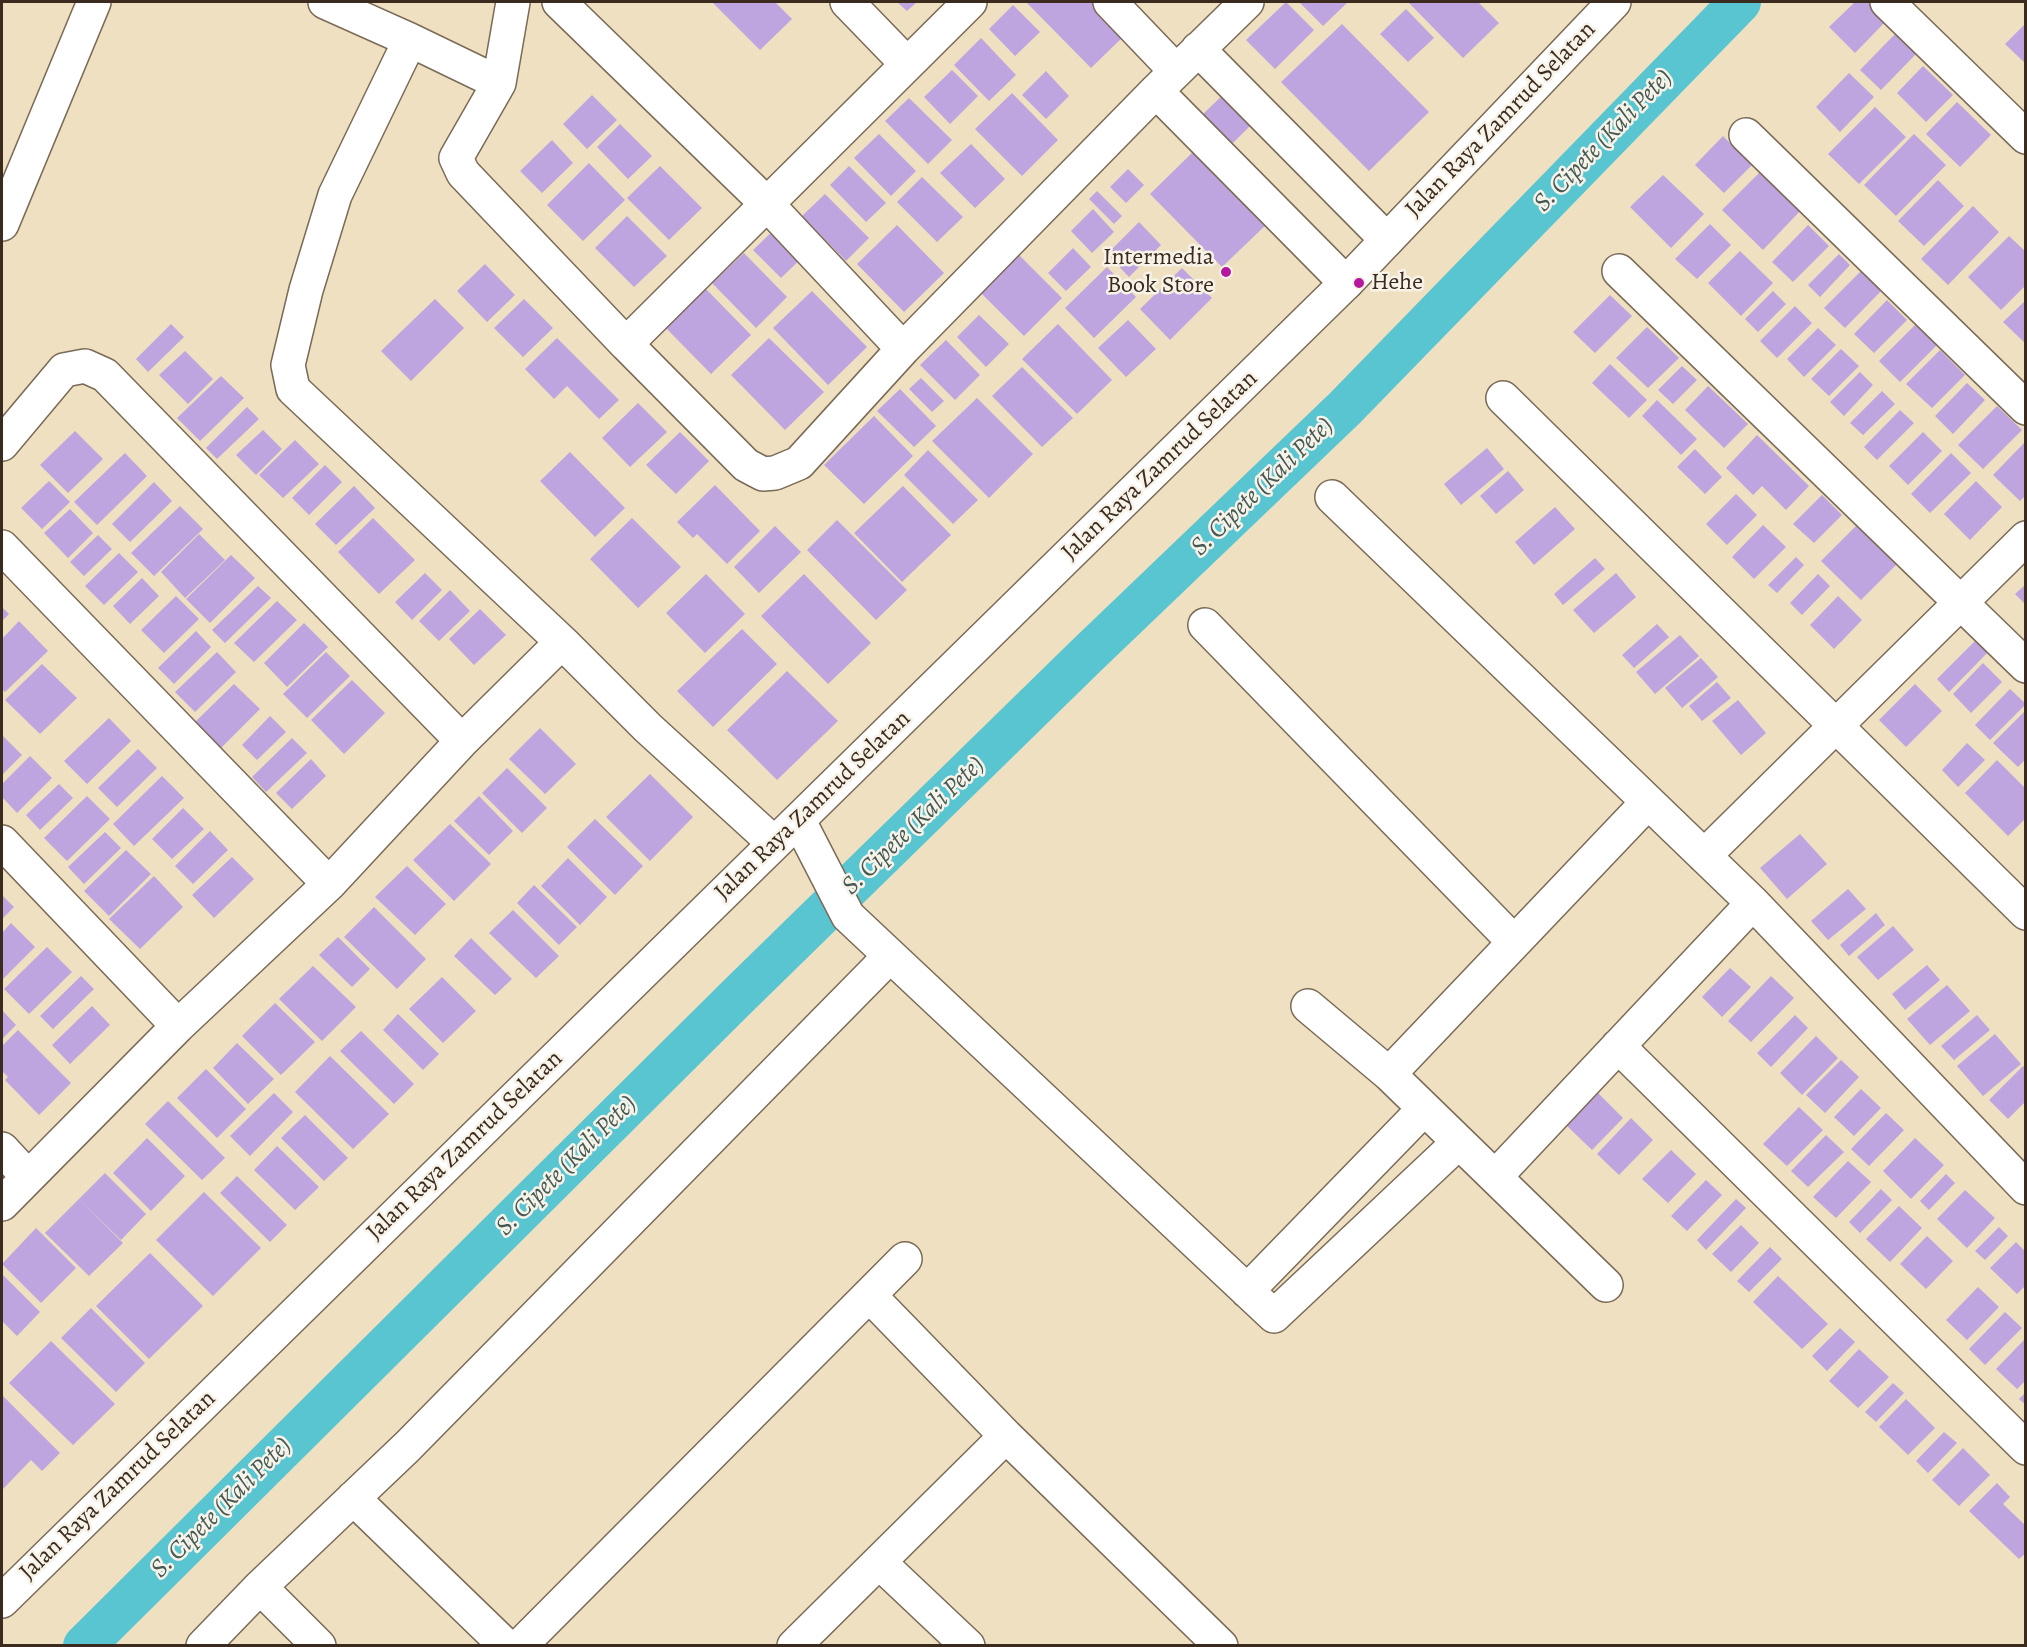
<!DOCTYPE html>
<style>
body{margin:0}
#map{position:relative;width:2027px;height:1647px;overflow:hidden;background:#eee0c0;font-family:Alegreya,serif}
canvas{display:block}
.frame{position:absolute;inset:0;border:3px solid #3b2a1e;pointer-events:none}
</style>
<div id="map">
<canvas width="2027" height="1647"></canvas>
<div class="frame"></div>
</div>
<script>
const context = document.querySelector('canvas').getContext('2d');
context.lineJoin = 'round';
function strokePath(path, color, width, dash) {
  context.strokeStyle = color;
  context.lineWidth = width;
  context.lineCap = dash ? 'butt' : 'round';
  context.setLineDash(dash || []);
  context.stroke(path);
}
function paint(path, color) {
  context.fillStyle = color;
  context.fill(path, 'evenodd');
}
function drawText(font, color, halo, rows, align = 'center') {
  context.font = font + ' Alegreya,serif';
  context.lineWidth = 5;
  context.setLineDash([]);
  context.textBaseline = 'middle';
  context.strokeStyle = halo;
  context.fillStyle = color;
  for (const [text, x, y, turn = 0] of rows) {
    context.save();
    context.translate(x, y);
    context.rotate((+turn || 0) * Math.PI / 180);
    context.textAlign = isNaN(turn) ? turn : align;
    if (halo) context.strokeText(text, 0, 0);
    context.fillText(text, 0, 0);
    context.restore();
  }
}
strokePath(new Path2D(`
 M84 1646 736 998 1087 655 1345 408 1740 2`), '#59c5d1', 42);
paint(new Path2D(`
 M712 2H775L792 19 760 50Z
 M897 2H917L907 11Z
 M1026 2H1099L1128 32 1091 68Z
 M1286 2 1314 30 1275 69 1246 40Z
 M1299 2H1348L1323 26Z
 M1408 2H1478L1499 23 1463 58Z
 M1855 2H1868L1887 20 1855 53 1829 27Z
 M1013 5 1040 32 1015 56 989 29Z
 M1406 9 1434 38 1408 62 1380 34Z
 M2026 23V64L2005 44Z
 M1342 24 1429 112 1369 171 1281 82Z
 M1897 32 1918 52 1881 90 1860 70Z
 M981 38 1016 75 989 101 954 65Z
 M1923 66 1953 95 1926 122 1897 93Z
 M952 70 978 96 950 124 924 97Z
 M1046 71 1069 96 1046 119 1022 95Z
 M1849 73 1874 97 1840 132 1816 107Z
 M1231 87 1260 116 1230 146 1201 116Z
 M1012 93 1058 140 1022 176 975 129Z
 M592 95 617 120 587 149 563 124Z
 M909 98 952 140 928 164 885 121Z
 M1957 102 1991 135 1960 167 1926 134Z
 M1875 107 1906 137 1859 184 1828 154Z
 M620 124 652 156 628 179 597 147Z
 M879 134 916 171 891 196 854 158Z
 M1914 134 1946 165 1896 216 1864 185Z
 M1723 136 1752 165 1724 193 1695 165Z
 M552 140 573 163 542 193 520 171Z
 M971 144 1005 179 975 208 940 173Z
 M1197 148 1269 222 1222 267 1150 194Z
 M589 163 625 200 583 241 547 205Z
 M660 166 702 208 669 240 627 198Z
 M849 166 886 203 866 222 830 185Z
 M1128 169 1144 185 1126 203 1110 187Z
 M1761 171 1801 210 1763 250 1722 210Z
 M1663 175 1704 214 1671 248 1630 207Z
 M922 177 963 217 937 242 897 202Z
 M1938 180 1964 206 1924 246 1898 221Z
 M1097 191 1122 216 1114 224 1089 199Z
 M825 194 869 238 846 261 802 216Z
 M1973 206 1999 232 1948 285 1921 259Z
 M1093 209 1114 232 1092 253 1071 231Z
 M627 216 667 256 634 287 595 248Z
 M1139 222 1161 245 1129 277 1107 254Z
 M1710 224 1731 245 1697 279 1675 259Z
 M779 225 807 253 781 278 753 250Z
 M897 225 944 273 904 312 857 264Z
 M1808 225 1829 246 1793 282 1772 262Z
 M2009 236 2026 252V285L2001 310 1968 277Z
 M1073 248 1091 267 1066 291 1048 273Z
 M1740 251 1773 283 1741 316 1708 283Z
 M744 253 787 297 756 328 712 283Z
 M1017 253 1062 298 1024 336 979 291Z
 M1839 254 1850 265 1820 297 1808 285Z
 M485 264 515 295 487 322 457 291Z
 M1107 267 1136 297 1094 338 1065 308Z
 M1182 268 1212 298 1170 340 1140 309Z
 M1861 271 1881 291 1845 328 1824 308Z
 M704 287 751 335 711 374 664 326Z
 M812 291 867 347 828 385 773 328Z
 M1773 291 1786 304 1758 332 1745 319Z
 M1610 295 1632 316 1595 353 1573 332Z
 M435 299 464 328 411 381 381 351Z
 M524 299 553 328 523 357 494 328Z
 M1887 300 1907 320 1874 353 1854 334Z
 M2026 300V344L2003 322Z
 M1795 306 1812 323 1777 358 1760 341Z
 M979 315 1009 344 986 367 957 337Z
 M1128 320 1156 349 1126 377 1098 348Z
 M171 324 184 337 148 372 136 359Z
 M1058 324 1112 380 1077 414 1022 359Z
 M1916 324 1937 345 1900 382 1879 361Z
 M1647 327 1679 358 1648 388 1616 358Z
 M1818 328 1836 345 1804 377 1787 359Z
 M557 338 619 400 599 419 567 386 554 399 525 369Z
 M769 338 824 392 785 430 731 375Z
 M946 340 980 375 955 400 920 365Z
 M1841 349 1859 366 1829 396 1811 379Z
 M1940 350 1965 375 1932 408 1906 384Z
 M185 351 213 379 188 404 159 375Z
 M1610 364 1647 400 1629 418 1592 383Z
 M1682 366 1697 380 1673 404 1658 390Z
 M1022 367 1073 418 1042 447 992 396Z
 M1860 372 1873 385 1844 416 1830 402Z
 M221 376 244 398 200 441 177 418Z
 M921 378 944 401 932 412 909 389Z
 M1967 383 1985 400 1953 434 1935 416Z
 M1708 386 1748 424 1724 448 1685 410Z
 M900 389 936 426 914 447 877 411Z
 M1882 391 1895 404 1863 435 1850 423Z
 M977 398 1033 454 989 498 932 441Z
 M1657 400 1697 439 1681 455 1642 416Z
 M638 403 667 432 630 467 602 438Z
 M1997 406 2022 430 1983 469 1958 445Z
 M247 407 259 419 217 459 206 448Z
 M1900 410 1914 423 1877 460 1864 447Z
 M874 416 913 456 864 504 824 465Z
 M263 430 282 449 256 475 236 455Z
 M75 431 103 459 68 493 40 465Z
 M680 432 709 461 676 494 646 465Z
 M1923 432 1942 451 1908 485 1889 466Z
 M1757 435 1809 486 1786 510 1762 486 1753 495 1726 468Z
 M295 440 319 464 283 498 259 475Z
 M2026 441V495L2020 501 1993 475Z
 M1487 448 1504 469 1461 505 1444 484Z
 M1695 449 1722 477 1705 494 1677 467Z
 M928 450 978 500 953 524 904 475Z
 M570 452 625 508 595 537 540 481Z
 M125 453 147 476 97 525 74 502Z
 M1951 453 1971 473 1930 513 1911 494Z
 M325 465 342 482 309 515 292 498Z
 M1508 471 1524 490 1496 514 1480 496Z
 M49 481 70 502 42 529 21 508Z
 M1976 481 2002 507 1970 540 1944 514Z
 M154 482 172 501 130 542 112 524Z
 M715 485 760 531 727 564 697 534 693 538 677 522Z
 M354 486 375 508 336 545 315 524Z
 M903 486 951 535 902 582 854 533Z
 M1736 494 1757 515 1727 545 1706 524Z
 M1822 495 1842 515 1814 543 1793 524Z
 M180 506 203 529 154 576 131 553Z
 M1555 507 1575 529 1534 565 1515 542Z
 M70 509 93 533 68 558 44 533Z
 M373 518 415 560 379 594 338 552Z
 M632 518 681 567 638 608 590 559Z
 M837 520 907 590 876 620 807 550Z
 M1861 521 1901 560 1861 600 1821 561Z
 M1763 525 1786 547 1754 579 1732 557Z
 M775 526 801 552 759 593 734 567Z
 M199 534 225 560 185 598 161 572Z
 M98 535 112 549 84 576 70 562Z
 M119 553 138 572 104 605 85 586Z
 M231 555 255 578 210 623 186 599Z
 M1796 557 1804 565 1777 593 1768 585Z
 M1595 558 1605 569 1563 605 1554 594Z
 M425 573 442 590 412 620 395 602Z
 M1616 573 1636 597 1594 633 1573 610Z
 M706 574 745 614 705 653 666 613Z
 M804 574 871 643 828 684 761 616Z
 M1818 574 1830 586 1802 615 1790 603Z
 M142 578 159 596 130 624 113 606Z
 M2026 584V605L2015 594Z
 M258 586 271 598 225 643 212 630Z
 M450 590 470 611 439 641 419 621Z
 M176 596 199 619 164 653 141 630Z
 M1838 596 1862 620 1834 649 1810 625Z
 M277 601 297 620 254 662 234 643Z
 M2 607 9 614 2 621Z
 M480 609 506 635 474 665 449 639Z
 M19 621 48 651 5 692 2 689V639Z
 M304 623 328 647 287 687 264 663Z
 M1657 624 1669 637 1634 668 1622 655Z
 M742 629 777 664 713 727 677 691Z
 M196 631 211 647 174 684 158 668Z
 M1680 635 1699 656 1655 694 1636 672Z
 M1979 637 1991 649 1949 692 1937 679Z
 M217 652 236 672 195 712 175 692Z
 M326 652 350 676 307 718 283 694Z
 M1701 658 1718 677 1682 708 1665 688Z
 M1983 663 2002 682 1971 713 1953 694Z
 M42 664 77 698 40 734 5 700Z
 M787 671 838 721 777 780 727 730Z
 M352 680 385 713 344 754 311 720Z
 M1717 682 1731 698 1702 721 1689 706Z
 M234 684 260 709 221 748 195 722Z
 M1915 684 1942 711 1906 747 1879 720Z
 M2010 689 2026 704 1990 740 1975 725Z
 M1738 700 1766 733 1741 755 1712 721Z
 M2026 710V759L2018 767 1993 743Z
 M270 716 286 732 257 760 242 745Z
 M109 718 131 741 87 784 64 761Z
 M540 728 576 764 545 794 509 759Z
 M2 735 22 755 2 775Z
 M292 738 307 753 266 792 252 777Z
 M1967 743 1985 760 1958 787 1942 770Z
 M138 749 157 768 117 807 98 788Z
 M30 756 52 778 17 813 2 797V784Z
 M311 759 326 776 292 809 276 793Z
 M1997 760 2026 789V818L2008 836 1965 793Z
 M507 768 547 808 522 833 482 793Z
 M650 774 693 817 650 861 606 817Z
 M162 776 184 798 134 846 113 824Z
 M59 784 73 798 40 830 26 815Z
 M87 796 110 819 67 861 44 838Z
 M479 796 513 831 489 855 454 821Z
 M183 808 204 829 172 859 152 839Z
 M595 819 643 866 615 895 567 847Z
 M450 824 491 864 454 901 413 860Z
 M210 831 228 850 193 884 175 866Z
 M105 832 121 848 84 884 68 867Z
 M1800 834 1827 864 1787 899 1760 868Z
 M126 850 151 874 109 916 84 891Z
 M232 857 254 879 214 918 192 895Z
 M568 858 607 897 580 925 541 886Z
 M407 866 446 904 415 935 375 897Z
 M154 876 183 907 140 949 109 919Z
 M534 885 577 927 559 945 517 903Z
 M1848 889 1866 909 1828 940 1811 921Z
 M2 895 14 907 2 919Z
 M374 907 426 959 397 989 344 937Z
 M513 910 559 956 536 978 489 933Z
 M1876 913 1885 925 1849 956 1840 945Z
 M11 923 35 947 2 980V933Z
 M1893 926 1914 950 1878 980 1857 957Z
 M338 937 370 969 352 987 319 955Z
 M471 938 512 979 495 995 454 956Z
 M47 947 72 972 29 1014 4 989Z
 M1927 965 1940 980 1905 1010 1892 994Z
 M313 966 356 1007 322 1041 279 999Z
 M1730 968 1751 987 1722 1017 1702 997Z
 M81 976 94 989 53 1029 40 1016Z
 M1771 976 1794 998 1751 1042 1728 1021Z
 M442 977 476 1011 443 1043 409 1009Z
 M1947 985 1970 1011 1930 1045 1907 1019Z
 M275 1003 315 1042 281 1075 242 1036Z
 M92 1006 110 1025 70 1064 52 1045Z
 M2 1010 16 1025 2 1039Z
 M398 1014 439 1054 423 1070 383 1030Z
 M1795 1015 1808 1028 1771 1067 1757 1053Z
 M1977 1015 1990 1030 1954 1060 1941 1046Z
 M18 1030 71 1083 39 1115 5 1080 8 1077 2 1071V1046Z
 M361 1031 414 1084 394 1104 340 1051Z
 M1995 1034 2021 1064 1983 1096 1957 1066Z
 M1816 1036 1838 1058 1802 1095 1780 1073Z
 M237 1043 274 1079 248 1104 213 1068Z
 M330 1056 389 1114 353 1149 295 1092Z
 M1841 1060 1859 1077 1825 1113 1806 1095Z
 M2023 1066 2026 1068V1101L2008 1119 1989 1100Z
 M206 1069 246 1109 217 1138 177 1098Z
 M1861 1089 1881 1108 1854 1136 1834 1117Z
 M1596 1091 1623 1118 1592 1150 1565 1124Z
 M274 1093 293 1112 250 1156 230 1136Z
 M168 1101 225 1158 202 1180 145 1124Z
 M1799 1107 1823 1130 1787 1166 1763 1144Z
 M1886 1113 1904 1130 1869 1166 1851 1149Z
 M305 1115 348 1158 324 1181 281 1138Z
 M1631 1118 1653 1140 1619 1175 1597 1154Z
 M1826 1135 1844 1152 1808 1187 1791 1171Z
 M147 1138 185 1176 151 1211 113 1173Z
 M1915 1138 1944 1165 1911 1199 1883 1171Z
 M277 1146 319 1187 295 1210 254 1170Z
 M1671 1150 1696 1174 1668 1203 1642 1179Z
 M1848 1161 1871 1182 1836 1218 1813 1197Z
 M105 1173 146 1214 121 1240 79 1199Z
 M1946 1174 1955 1183 1929 1210 1920 1201Z
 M237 1176 287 1225 270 1242 220 1193Z
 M1706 1180 1722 1195 1687 1231 1671 1216Z
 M1881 1189 1892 1200 1860 1233 1849 1222Z
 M1965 1190 1995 1218 1967 1248 1937 1219Z
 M204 1192 261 1248 213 1296 156 1240Z
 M79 1199 123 1243 89 1276 45 1233Z
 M1736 1199 1746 1208 1706 1250 1697 1240Z
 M1899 1206 1922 1228 1890 1262 1866 1239Z
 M1741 1225 1759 1243 1731 1272 1712 1254Z
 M1999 1227 2008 1236 1985 1260 1975 1251Z
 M36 1228 76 1268 41 1303 2 1264Z
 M1927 1236 1953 1261 1926 1289 1900 1264Z
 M2016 1242 2026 1252V1285L2017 1294 1990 1268Z
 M1770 1247 1782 1259 1749 1292 1737 1281Z
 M150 1253 203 1306 149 1359 96 1306Z
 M2 1274 40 1312 17 1336 2 1321Z
 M1778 1276 1828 1324 1802 1349 1753 1302Z
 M1978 1287 1999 1307 1967 1340 1946 1320Z
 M91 1308 145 1363 116 1392 61 1338Z
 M2005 1312 2022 1328 1985 1365 1969 1349Z
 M1840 1328 1855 1342 1827 1371 1812 1356Z
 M2024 1340 2026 1380 2017 1389 1996 1369Z
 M51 1341 115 1404 73 1445 9 1383Z
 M1859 1349 1889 1377 1858 1408 1829 1381Z
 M1893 1383 1904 1393 1876 1422 1865 1412Z
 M2026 1392V1405L2019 1399Z
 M2 1395 60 1453 42 1471 31 1460 2 1490Z
 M1906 1399 1935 1428 1908 1455 1879 1427Z
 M1944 1432 1957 1443 1928 1473 1916 1461Z
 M1963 1448 1990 1475 1959 1506 1932 1480Z
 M1997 1483 2010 1497 2003 1504 2026 1526V1553L2019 1559 1969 1511Z`), '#bea5df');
const minor = new Path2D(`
 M325 2 410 40 499 83
 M513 2 499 83 456 158 463 173 626 344
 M559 2 767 204 903 349
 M847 2 907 64
 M970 2 626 344 746 465 763 474 775 473 799 463 903 349 1156 91 1247 2
 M1110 2 1176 71
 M1887 2 2026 137
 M410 40 335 195 306 290 288 365 293 389 562 642 648 728 774 843
 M1198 49 1387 240
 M1156 91 1346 283
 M1746 135 2026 408
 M2 224 94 2
 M1619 271 2026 666
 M1503 398 2026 913
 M2 444 64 370 85 366 105 375 462 741
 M1332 497 1753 903 2026 1188
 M2 547 329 884
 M1205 625 1514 942
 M799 821 848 916 1274 1316 1459 1142
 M2 842 178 1026
 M1704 856 2026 538
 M1308 1006 1389 1074 1606 1285
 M1618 1046 2026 1448
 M1389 1074 1648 802
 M2 1149 28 1177
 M1495 1177 1753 903
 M2 1204 178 1026 329 884 462 741 562 642
 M1247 1291 1424 1109
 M869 1295 1006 1436 1221 1646
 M353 1498 506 1646
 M879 1562 968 1646
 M260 1587 319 1646
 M203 1646 260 1587 407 1447 890 956
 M520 1646 905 1259
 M794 1646 1006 1436`);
const tertiary = new Path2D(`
 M2 1601 1346 283 1614 2`);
strokePath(minor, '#7a6a57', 36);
strokePath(tertiary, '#7a6a57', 36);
strokePath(minor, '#fff', 33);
strokePath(tertiary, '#fff', 33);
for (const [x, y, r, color] of [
 [1226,272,6,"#b5179e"],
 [1359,283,6,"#b5179e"]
]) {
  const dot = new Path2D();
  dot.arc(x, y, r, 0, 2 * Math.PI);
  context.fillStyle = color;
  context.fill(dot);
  strokePath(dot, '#f7f3e8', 2);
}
drawText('24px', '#3b2a1e', '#f7f3e8', [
 ["Jalan Raya Zamrud Selatan",1501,120,-46],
 ["Jalan Raya Zamrud Selatan",1160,466,-44],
 ["Jalan Raya Zamrud Selatan",813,806,-44],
 ["Jalan Raya Zamrud Selatan",465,1146,-44],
 ["Jalan Raya Zamrud Selatan",118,1486,-44]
]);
drawText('24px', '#3b2a1e', '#f7f3e8', [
 ["Intermedia",1214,258],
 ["Book Store",1214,286],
 ["Hehe",1371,283,"left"]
], 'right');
drawText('italic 26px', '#445854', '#f7f3e8', [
 ["S. Cipete (Kali Pete)",1604,141,-46],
 ["S. Cipete (Kali Pete)",1263,487,-44],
 ["S. Cipete (Kali Pete)",914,826,-44],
 ["S. Cipete (Kali Pete)",567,1166,-45],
 ["S. Cipete (Kali Pete)",222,1508,-45]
]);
</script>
